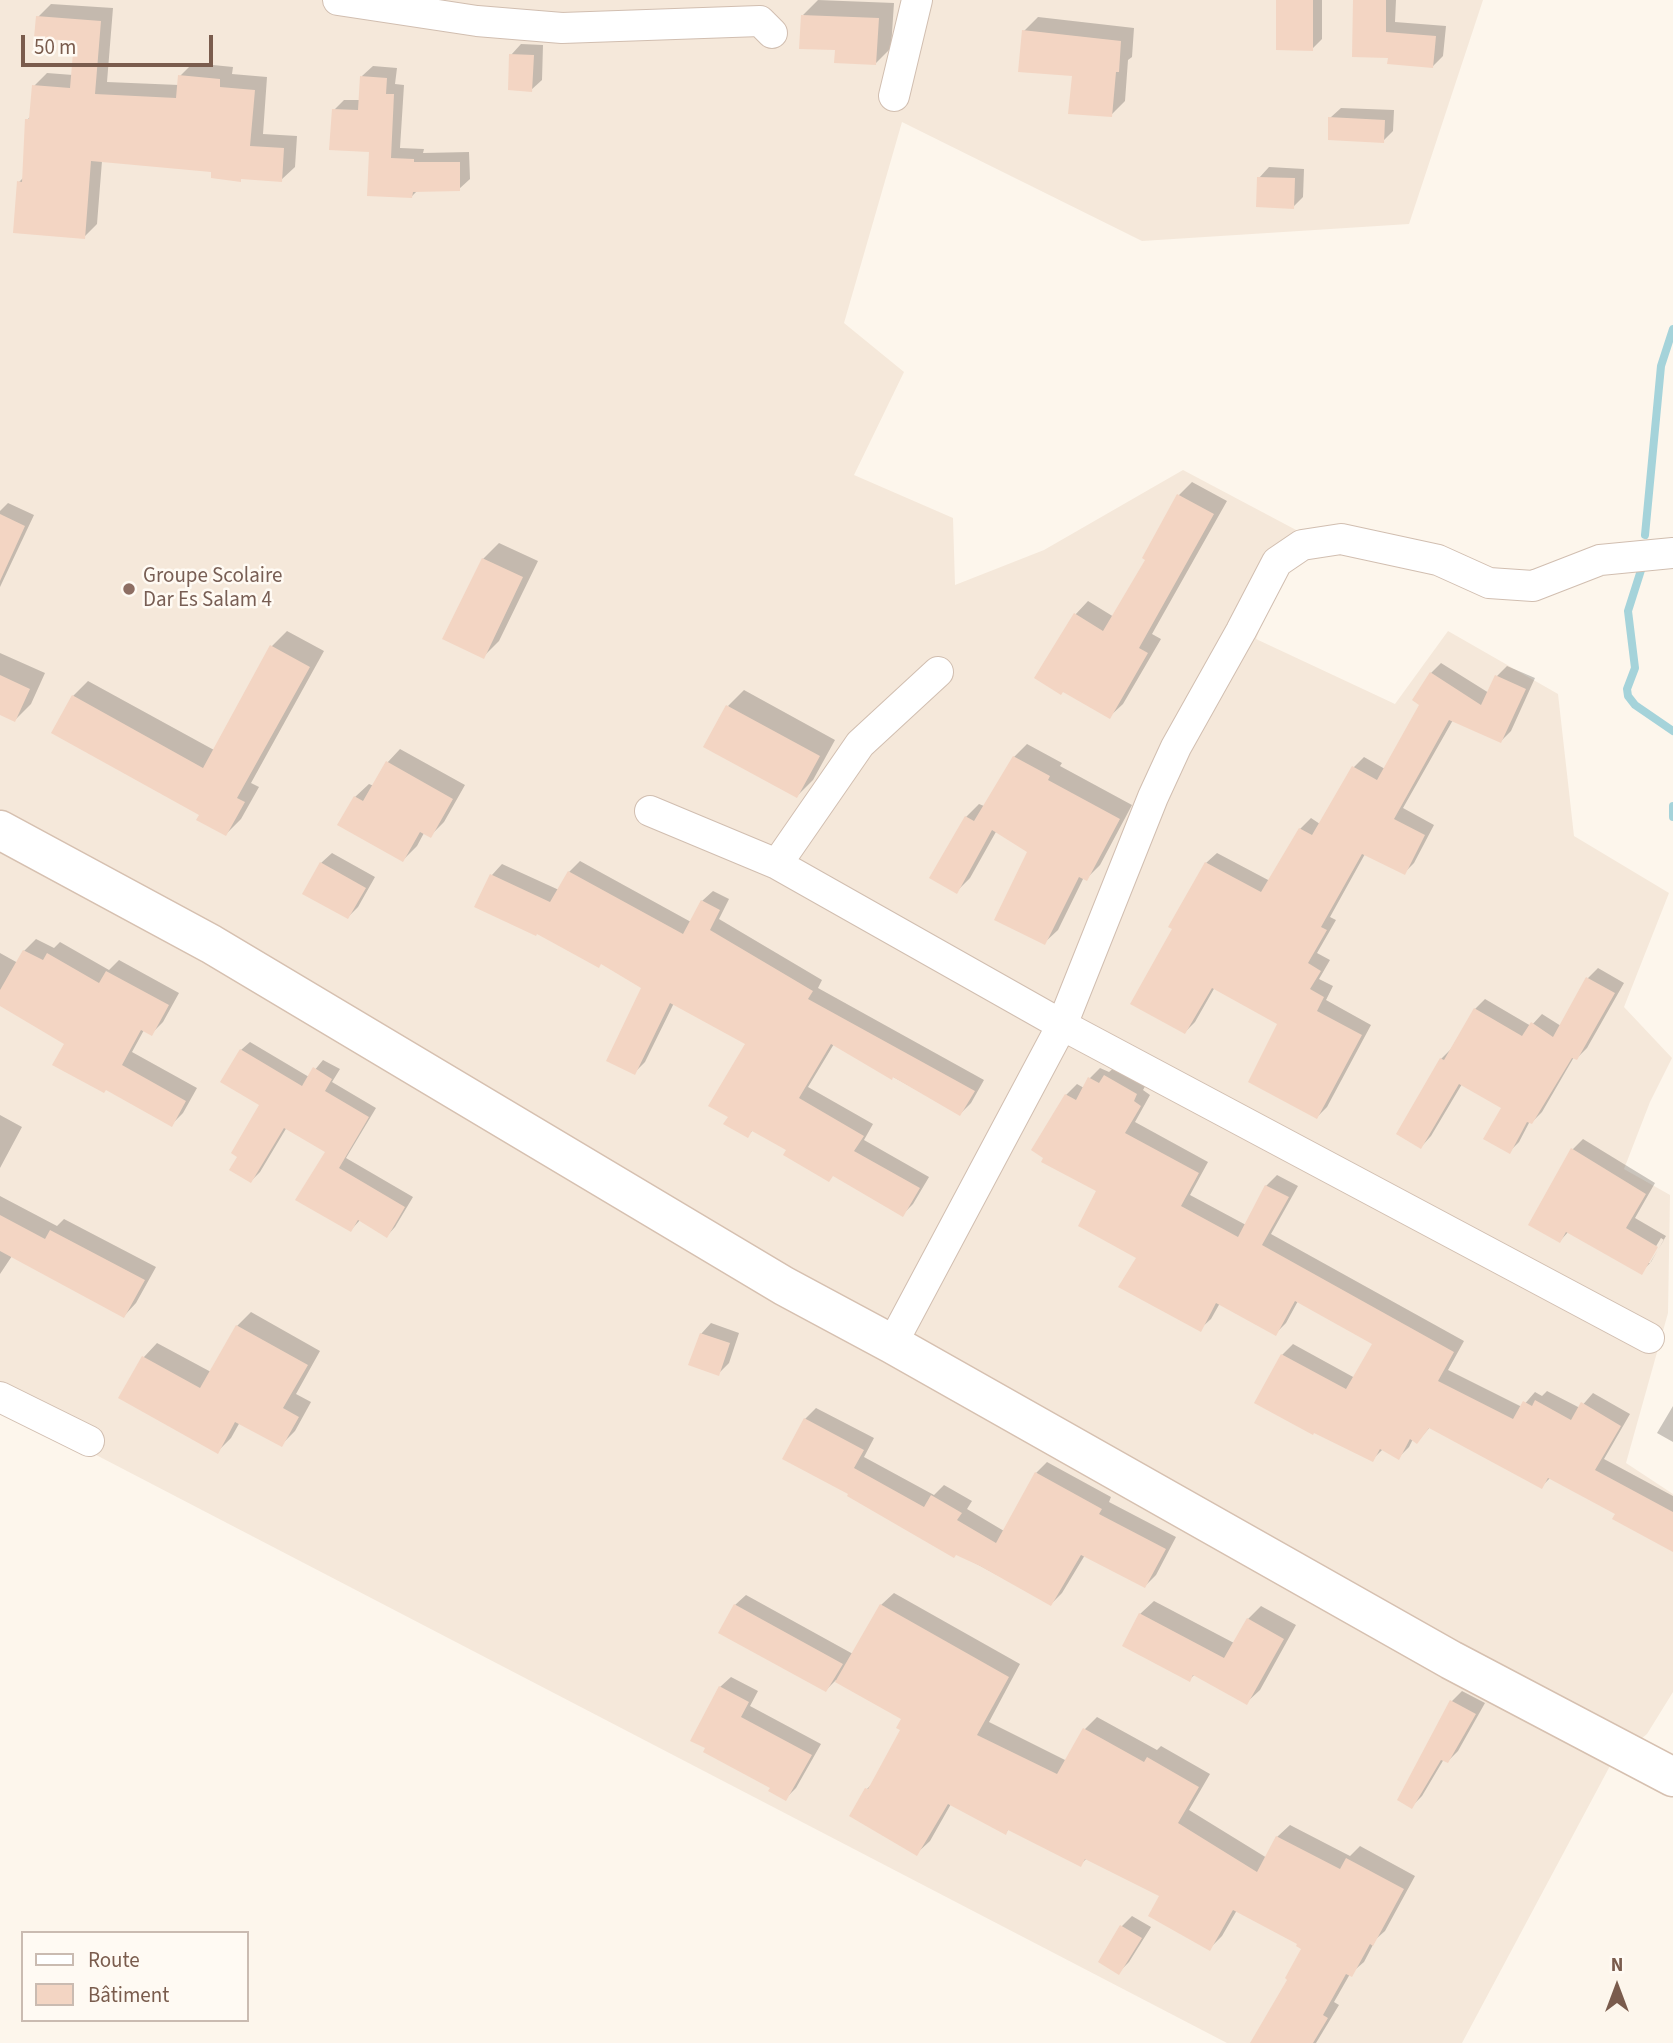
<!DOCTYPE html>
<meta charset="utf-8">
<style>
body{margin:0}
#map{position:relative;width:1673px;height:2043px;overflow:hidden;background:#fdf6ec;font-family:"Source Sans 3",sans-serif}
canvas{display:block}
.legend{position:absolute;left:21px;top:1931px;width:228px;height:91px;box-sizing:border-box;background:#fffaf3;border:2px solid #cabbb1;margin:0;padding:9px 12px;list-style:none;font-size:21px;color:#7a5c4d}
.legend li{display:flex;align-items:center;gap:14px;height:35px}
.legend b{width:35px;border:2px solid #cabbb1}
.north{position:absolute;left:1582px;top:1952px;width:70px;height:70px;-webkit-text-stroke:5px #fffaf3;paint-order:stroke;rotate:0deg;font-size:19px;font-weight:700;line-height:28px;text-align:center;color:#7a5c4d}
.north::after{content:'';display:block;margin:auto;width:24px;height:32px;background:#7a5c4d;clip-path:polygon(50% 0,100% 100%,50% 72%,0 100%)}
.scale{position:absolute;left:21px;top:35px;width:192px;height:32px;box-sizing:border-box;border:4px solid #7a5c4d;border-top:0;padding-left:9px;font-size:21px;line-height:24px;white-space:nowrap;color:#7a5c4d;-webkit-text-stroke:5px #fffaf3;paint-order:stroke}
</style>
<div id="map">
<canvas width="1673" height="2043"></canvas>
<ul class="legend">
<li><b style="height:9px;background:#fff"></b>Route</li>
<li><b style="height:19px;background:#f3d5c3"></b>Bâtiment</li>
</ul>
<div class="north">N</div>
<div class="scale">50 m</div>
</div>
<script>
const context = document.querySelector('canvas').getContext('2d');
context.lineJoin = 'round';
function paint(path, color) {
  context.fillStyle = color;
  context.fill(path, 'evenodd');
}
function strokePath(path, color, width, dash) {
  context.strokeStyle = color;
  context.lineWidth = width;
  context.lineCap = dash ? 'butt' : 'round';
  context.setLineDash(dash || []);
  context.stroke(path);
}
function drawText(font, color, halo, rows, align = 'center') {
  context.font = font + ' "Source Sans 3",sans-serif';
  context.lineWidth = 5;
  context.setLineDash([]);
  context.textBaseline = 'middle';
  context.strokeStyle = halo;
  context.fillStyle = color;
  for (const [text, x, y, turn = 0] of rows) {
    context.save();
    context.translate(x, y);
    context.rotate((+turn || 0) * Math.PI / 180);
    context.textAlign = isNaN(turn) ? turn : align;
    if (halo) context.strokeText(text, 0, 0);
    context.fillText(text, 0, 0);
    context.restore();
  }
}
paint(new Path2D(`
 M0 0H1483L1409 224 1142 241 902 122 844 323 904 372 854 475 953 518 955 585 1044 550 1183 470 1298 531 1256 639 1395 704 1448 631 1558 694 1574 836 1669 893 1624 1007 1672 1058 1650 1102 1624 1169 1670 1195 1668 1313 1626 1463 1673 1494V1692L1647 1734 1611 1764 1462 2043H1227L0 1405Z`), '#f5e8da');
paint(new Path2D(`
 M818 0 894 3 891 48 875 64 837 49 803 15Z
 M1278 0H1322V39L1312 49Z
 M1355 0H1396L1395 22 1446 26 1443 56 1433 66 1390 56Z
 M51 4 113 8 107 82 179 85 180 76 193 63 233 67 232 74 267 77 263 134 297 136 295 167 281 180 243 177 240 180 213 170 102 161 97 224 84 237 19 182 24 177 27 120 32 115 34 86 47 73 73 75 76 39 38 17Z
 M1038 17 1134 28 1132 57 1128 60 1125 101 1111 115 1073 75 1024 31Z
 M521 44 543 45 542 80 531 90 511 55Z
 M373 66 397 68 395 84 404 85 400 148 424 149 423 153 469 152 470 179 459 189 418 190 412 196 334 110 344 100H360L362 76Z
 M1341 108 1394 110 1393 131 1383 141 1330 118Z
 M1269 167 1304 169 1303 197 1293 207 1259 178Z
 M1192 482 1227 501 1152 634 1161 639 1123 704 1109 717 1075 615 1088 601 1114 617 1147 559 1179 495Z
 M8 503 34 515 0 587V511Z
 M499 543 538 561 499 641 483 657V559Z
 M287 631 324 651 251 783 259 787 241 819 226 834 73 696 88 681 214 750 272 646Z
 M0 653 45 673 31 704 15 720 0 713Z
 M1441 663 1489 693 1497 676 1507 666 1535 678 1511 731 1501 741 1453 720 1403 808 1434 825 1414 863 1404 873 1365 854 1330 917 1336 920 1317 953 1330 960 1319 979 1333 986 1326 1000 1371 1025 1327 1107 1317 1117 1279 1023 1215 987 1195 1022 1185 1032 1174 928 1171 927 1206 863 1217 853 1270 881 1300 829 1311 818 1320 824 1354 767 1364 757 1385 769 1421 704 1431 673Z
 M744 690 835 740 813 780 797 796 728 706Z
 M1027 744 1062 763 1060 766 1132 805 1100 865 1086 879 1084 877 1058 930 1044 943 1030 851 997 830 970 878 956 892 966 817 979 804 984 806 1014 757Z
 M400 749 465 785 444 822 430 836 424 833 417 846 403 860 355 797 369 784 374 786 387 763Z
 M332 853 375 877 358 907 348 917 321 863Z
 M580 861 691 922 702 901 713 891 729 899 719 919 822 980 818 988 984 1080 971 1103 960 1114 834 1044 808 1087 873 1124 864 1140 929 1177 913 1204 903 1214 753 1130 747 1136 730 1117 748 1043 674 1003 645 1062 634 1073 644 987 601 963 537 932 476 906 492 875 502 864 559 890 569 872Z
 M36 939 54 948 60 942 109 970 119 960 179 993 163 1022 151 1034 144 1030 132 1052 197 1088 183 1113 172 1124 66 1043 0 1004V953L18 963 24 951Z
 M1598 968 1624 983 1587 1048 1577 1058 1574 1057 1542 1112 1532 1122 1530 1121 1519 1142 1509 1152 1503 1107 1462 1084 1431 1136 1421 1147 1441 1059 1451 1049 1475 1009 1485 999 1531 1026 1542 1014 1561 1026 1588 978Z
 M250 1042 309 1077 323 1060 340 1069 332 1082 376 1108 346 1158 413 1197 395 1227 387 1236 360 1220 351 1230 327 1151 287 1127 260 1172 251 1181 262 1105 241 1050Z
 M1116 1066 1147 1083 1143 1090 1150 1095 1135 1122 1208 1162 1190 1195 1246 1225 1266 1186 1277 1175 1298 1186 1271 1234 1464 1341 1448 1370 1522 1407 1535 1392 1542 1396 1547 1391 1580 1408 1593 1393 1630 1414 1604 1459 1673 1496V1550L1617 1513 1551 1477 1541 1487 1430 1427 1417 1442 1413 1439 1409 1447 1398 1458 1383 1449 1372 1460 1282 1355 1293 1344 1355 1378 1375 1343 1298 1301 1286 1323 1276 1333 1220 1303 1211 1319 1200 1329 1138 1257 1098 1191 1066 1095 1077 1084 1084 1088 1090 1078 1100 1068 1109 1072Z
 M0 1115 22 1127 0 1168Z
 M1583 1139 1655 1183 1635 1218 1666 1236 1651 1262 1641 1272 1569 1231 1560 1241 1530 1224 1573 1149ZM1661 1238 1664 1240 1650 1263H1646Z
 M0 1196 57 1226 64 1219 156 1267 136 1303 124 1316 12 1256 0 1274Z
 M251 1312 320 1351 296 1394 311 1402 295 1431 281 1445 240 1422 231 1438 217 1452 121 1397 144 1357 157 1343 211 1372 237 1326Z
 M711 1323 739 1333 729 1363 718 1374 701 1334Z
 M1673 1406V1442L1657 1433Z
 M816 1408 874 1438 864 1457 934 1495 944 1485 972 1501 967 1509 1004 1531 1036 1473 1047 1462 1111 1497 1109 1502 1176 1537 1156 1575 1145 1586 1085 1555 1062 1593 1051 1604 849 1495 805 1419Z
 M894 1593 1020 1664 989 1722 1067 1761 1085 1729 1097 1717 1157 1750 1161 1746 1210 1774 1189 1810 1267 1858 1277 1837 1290 1825 1350 1856 1360 1846 1415 1876 1385 1931 1376 1939 1364 1962 1350 1974 1334 2002 1339 2005 1316 2043H1259L1304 1948 1300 1943 1237 1910 1222 1936 1210 1948 1162 1896 1087 1858 1080 1865 1009 1829 1006 1832 951 1804 930 1841 917 1853 867 1789 875 1781 902 1730 903 1718 836 1680 826 1690 735 1605 746 1595 853 1654 881 1605Z
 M1154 1601 1234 1643 1248 1619 1261 1606 1296 1625 1260 1690 1246 1703 1195 1674 1189 1680 1140 1614Z
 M731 1677 758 1691 750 1706 821 1744 796 1788 786 1798 773 1787 720 1687Z
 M1462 1691 1485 1703 1458 1751 1448 1761 1444 1759 1422 1796 1412 1806 1452 1701Z
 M1132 1916 1151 1927 1129 1962 1118 1973 1122 1926Z`), '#0003');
strokePath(new Path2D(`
 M1645 535 1661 366 1673 329
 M1642 567 1628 611 1635 668 1627 689 1628 696 1635 705 1673 731
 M1673 806V817`), '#a5d3da', 8);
paint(new Path2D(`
 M1276 0H1313V51L1276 50Z
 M1353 0H1386V32L1436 36 1433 68 1387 64 1388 58 1352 57Z
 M801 15 879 18 876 65 834 63 835 50 799 49Z
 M36 16 101 21 95 94 176 98 178 75 220 79V87L255 90 250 146 284 148 282 182 241 179V182L211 178V172L91 161 85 239 13 233 17 181 22 182 25 119H29L32 85 70 88 74 41 34 38Z
 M1022 30 1121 41 1119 72H1116L1112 117 1068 114 1072 76 1018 72Z
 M509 54 534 55 532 92 508 90Z
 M360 76 387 78 386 94H394L391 158 414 159V162H460V191L413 192 412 198 367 196 369 152 329 150 332 109 358 110Z
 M1328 117 1385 120 1384 143 1328 140Z
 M1257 177 1295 178 1294 209 1256 207Z
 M1177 494 1214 514 1139 648 1148 653 1110 719 1063 692 1061 695 1034 678 1074 613 1103 631 1145 560 1142 558Z
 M0 514 25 526 0 581Z
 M482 558 523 577 484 659 442 639Z
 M270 645 310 667 237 798 245 802 226 836 196 820 199 815 51 733 72 695 203 768Z
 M1430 672 1481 705 1495 675 1526 689 1501 743 1449 720 1394 819 1425 835 1405 875 1362 854 1321 927 1327 930 1308 963 1321 971 1310 989 1324 997 1317 1011 1362 1035 1317 1119 1248 1082 1277 1024 1212 988 1185 1034 1130 1004 1172 929 1168 927 1205 862 1261 892 1299 828 1312 835 1352 766 1377 780 1419 705 1412 700Z
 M0 675 30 689 15 722 0 715Z
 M726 705 820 756 797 798 703 747Z
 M1013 756 1050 776 1048 780 1120 819 1087 881 1079 877 1045 945 994 920 1027 852 992 830 957 894 929 878 965 816 974 821Z
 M386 761 453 799 431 838 420 832 403 862 337 825 354 796 363 801Z
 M320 862 366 888 348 919 302 894Z
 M568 871 683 934 701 900 720 910 710 930 813 991 808 999 975 1091 960 1116 893 1077 892 1080 831 1044 799 1098 864 1136 854 1151 920 1188 903 1217 833 1176 829 1182 783 1155 786 1150 752 1131 748 1138 723 1124 728 1117 708 1106 745 1044 670 1003 635 1075 606 1061 641 988 601 964 599 968 537 934 536 936 474 907 490 874 550 902Z
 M23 950 43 960 47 953 99 983 106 971 169 1005 152 1036 141 1030 122 1065 186 1101 172 1127 106 1090 104 1093 52 1065 64 1044 0 1006V990Z
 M1586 977 1615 993 1577 1060 1572 1058 1532 1124 1527 1122 1510 1154 1483 1139 1501 1108 1459 1084 1421 1149 1396 1134 1440 1058 1444 1060 1474 1008 1522 1036 1531 1022 1553 1037Z
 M240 1049 302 1086 313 1067 332 1079 325 1091 369 1117 339 1168 405 1207 387 1238 358 1220 351 1232 295 1200 325 1152 284 1128 251 1183 229 1170 237 1157 231 1153 259 1105 220 1082Z
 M1104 1075 1137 1094 1134 1101 1141 1106 1125 1133 1199 1173 1181 1206 1238 1237 1265 1185 1289 1197 1262 1245 1454 1352 1438 1381 1513 1419 1523 1401 1532 1406 1535 1400 1571 1420 1581 1402 1621 1426 1595 1470 1673 1512V1552L1612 1519 1615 1514 1548 1478 1542 1489 1429 1428 1417 1444 1410 1439 1399 1460 1380 1449 1373 1462 1314 1433 1313 1435 1254 1403 1281 1354 1346 1389 1372 1344 1295 1301 1276 1336 1216 1303 1201 1332 1118 1287 1136 1258 1078 1226 1096 1191 1041 1162 1043 1158 1031 1150 1065 1094 1076 1100 1088 1077 1099 1083Z
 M1571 1148 1646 1194 1626 1228 1658 1247 1642 1275 1566 1232 1560 1243 1528 1225Z
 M0 1215 45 1239 50 1230 145 1280 124 1318 0 1251Z
 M236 1325 308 1365 283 1408 299 1417 282 1447 235 1422 218 1454 118 1398 142 1356 200 1388Z
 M700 1333 730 1343 719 1376 688 1365Z
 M804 1418 864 1450 854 1468 924 1507 931 1495 962 1513 957 1520 996 1543 1035 1472 1102 1509 1099 1514 1166 1549 1145 1588 1081 1555 1051 1606 980 1566 956 1555 954 1558 847 1496 848 1494 782 1459Z
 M734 1604 843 1664 826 1692 718 1633Z
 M880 1604 1009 1677 977 1735 1057 1774 1083 1728 1144 1762 1147 1757 1199 1787 1178 1823 1257 1872 1276 1836 1340 1869 1346 1858 1404 1889 1373 1946 1370 1944 1352 1977 1346 1974 1323 2015 1328 2018 1313 2043H1250L1287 1980 1285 1978 1301 1949 1296 1946 1297 1944 1233 1910 1210 1951 1148 1916 1159 1896 1085 1859 1081 1867 1008 1830 1006 1835 948 1804 917 1856 849 1816 865 1788 868 1789 900 1730 896 1728 901 1719 835 1682Z
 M1139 1613 1224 1658 1247 1618 1284 1639 1247 1705 1193 1675 1190 1682 1122 1646Z
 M719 1686 749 1702 741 1717 812 1755 786 1801 768 1791 770 1788 703 1752 705 1748 690 1741Z
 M1450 1700 1476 1714 1448 1763 1441 1760 1412 1809 1397 1800Z
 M1120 1925 1142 1938 1119 1975 1098 1962Z`), '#f3d5c3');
const street = new Path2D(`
 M338 0 477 21 562 28 760 21 772 33
 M894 96 917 0
 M650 811 777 864 1062 1025 1649 1338
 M777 864 860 744 938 672
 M892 1344 1062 1025 1153 797 1176 747 1241 631 1277 562 1302 545 1341 539 1438 560 1489 583 1533 586 1600 560 1673 553
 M0 1397 89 1441`);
const secondary = new Path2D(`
 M0 830 211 944 784 1286 892 1344 1451 1660 1673 1777`);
strokePath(street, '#d1beb0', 32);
strokePath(secondary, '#d6c0b0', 41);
strokePath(street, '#fff', 30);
strokePath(secondary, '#fff', 38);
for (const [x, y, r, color] of [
 [129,589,7,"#8d6e63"]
]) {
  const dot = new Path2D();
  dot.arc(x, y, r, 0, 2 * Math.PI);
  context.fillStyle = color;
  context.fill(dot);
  strokePath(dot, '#fffaf3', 2.5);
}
drawText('21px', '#785e54', '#fffaf3', [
 ["Groupe Scolaire",143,577],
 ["Dar Es Salam 4",143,601]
], 'left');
</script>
